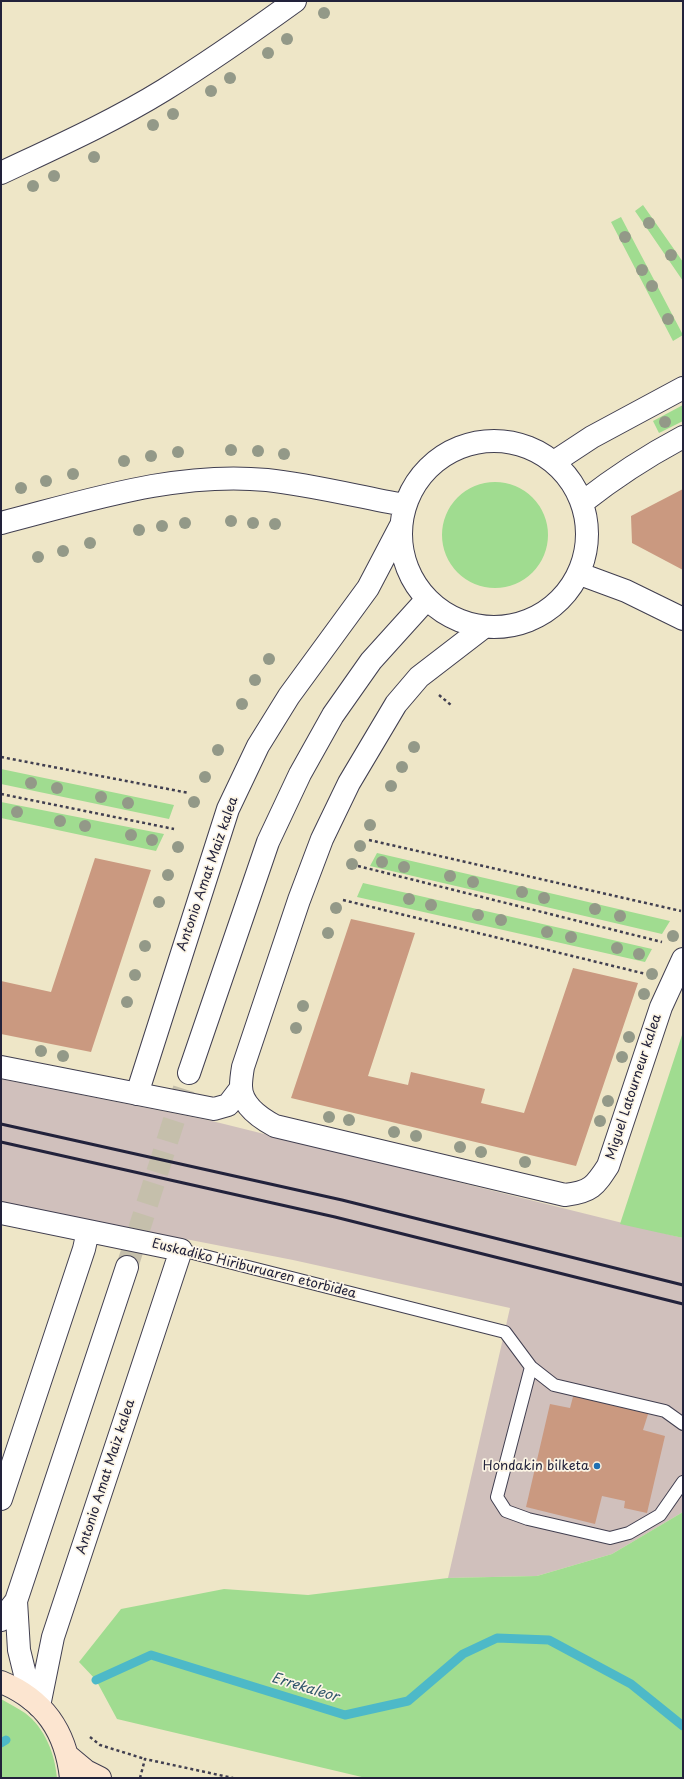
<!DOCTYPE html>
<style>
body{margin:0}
#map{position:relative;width:684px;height:1779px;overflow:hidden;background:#eee6c7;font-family:"Playpen Sans",sans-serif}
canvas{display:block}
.frame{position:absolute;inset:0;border:2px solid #22223b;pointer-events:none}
</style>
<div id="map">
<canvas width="684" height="1779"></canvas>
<div class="frame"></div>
</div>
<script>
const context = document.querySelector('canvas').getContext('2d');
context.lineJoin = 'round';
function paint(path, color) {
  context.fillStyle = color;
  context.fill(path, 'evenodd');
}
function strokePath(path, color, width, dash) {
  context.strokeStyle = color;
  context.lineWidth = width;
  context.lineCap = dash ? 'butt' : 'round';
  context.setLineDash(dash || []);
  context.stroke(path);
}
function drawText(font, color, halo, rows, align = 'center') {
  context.font = font + ' "Playpen Sans",sans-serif';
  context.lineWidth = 3.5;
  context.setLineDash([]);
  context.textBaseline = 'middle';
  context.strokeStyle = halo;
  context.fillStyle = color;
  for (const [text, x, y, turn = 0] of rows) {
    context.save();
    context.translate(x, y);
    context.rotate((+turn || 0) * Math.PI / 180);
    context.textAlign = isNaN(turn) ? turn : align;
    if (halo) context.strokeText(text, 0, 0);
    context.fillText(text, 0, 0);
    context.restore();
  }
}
paint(new Path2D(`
 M1 1079 212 1121 683 1238V1512L612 1554 537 1576 448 1578 510 1308 293 1260 1 1203Z`), '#d0c0bc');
paint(new Path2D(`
 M643 205 683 262V281L635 211Z
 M621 217 683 335 673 341 611 222Z
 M683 405V421L659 433 653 421Z
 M442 535a53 53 0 1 1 106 0a53 53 0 1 1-106 0Z
 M1 769 174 805 169 819 1 784Z
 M1 802 164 834 156 851 1 818Z
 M377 853 670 921 662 934 370 866Z
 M363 883 652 949 645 962 357 897Z
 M683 1032V1238L620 1224Z
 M683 1512V1778H366L117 1719 96 1680 79 1662 121 1609 224 1589 308 1595 448 1578 537 1576 612 1554Z
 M1 1699C9 1704 18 1708 25 1713 45 1728 55 1754 57 1778H1Z`), '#a0dc90');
strokePath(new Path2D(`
 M96 1680 151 1655 345 1715 408 1701 463 1654 497 1638 549 1640 631 1684 683 1726
 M1 1743 6 1740`), '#4db9c8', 9);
paint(new Path2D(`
 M683 489V570L632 543 631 516Z
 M95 858 151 870 91 1052 1 1034V981L51 992Z
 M351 919 415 933 368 1076 408 1085 411 1072 485 1089 481 1103 524 1113 573 968 638 983 576 1166 291 1098Z
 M574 1393 649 1411 643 1430 665 1436 647 1513 624 1508 625 1501 602 1496 595 1524 526 1507 550 1404 570 1408Z`), '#ca9980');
strokePath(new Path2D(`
 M127 1267 189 1073`), '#c5bfab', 22, [22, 11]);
const lane = new Path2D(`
 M181 1250 505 1332 531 1367 554 1385 665 1411 683 1424
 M531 1367 497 1497 506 1511 528 1519 610 1538 629 1533 660 1515 683 1482`);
const street = new Path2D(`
 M1 173C56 147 112 122 164 90 209 62 252 32 295 1
 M401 534a93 93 0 1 1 186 0a93 93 0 1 1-186 0Z
 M554 462 592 437 683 388
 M583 502C615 477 647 456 683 437
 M1 523C87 501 176 471 267 480 313 485 359 497 404 505
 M580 574 626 591 683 619
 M484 627 419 677 396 704 349 783 322 839 299 900 243 1067C242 1073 241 1080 241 1086 241 1105 260 1118 275 1126L565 1195C591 1192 595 1186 608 1166L661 1007 683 959
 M1 1067 214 1109 228 1105 241 1088
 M189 1073 268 842 300 774 333 715 371 661 427 599
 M137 1094 228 809 258 746 289 696 368 588 400 527
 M1 1213 181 1250 53 1637 39 1706
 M1 1499 84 1249 88 1231
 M16 1601 19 1650 31 1699
 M1 1620 16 1601 127 1267`);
const secondary = new Path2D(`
 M1 1682C45 1700 66 1732 71 1778
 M68 1756 86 1771 100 1778`);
strokePath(lane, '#413f50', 14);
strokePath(street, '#413f50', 24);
strokePath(secondary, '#413f50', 24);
strokePath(new Path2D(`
 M439 695 451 705
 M1 757 189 793
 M1 794 174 829
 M369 840 681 911
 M358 866 662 942
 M343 900 646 974
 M90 1737 100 1745 145 1759
 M140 1778 145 1759 233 1778`), '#413f50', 2.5, [3, 3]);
strokePath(lane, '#fff', 12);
strokePath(street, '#fff', 22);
strokePath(secondary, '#fce5d0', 22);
strokePath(new Path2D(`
 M1 1124 342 1200 683 1285
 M1 1142 335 1217 683 1304`), '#22223b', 3);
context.fillStyle = '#939988';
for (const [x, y] of [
 [324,13],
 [287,39],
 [268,53],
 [230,78],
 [211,91],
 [173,114],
 [153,125],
 [94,157],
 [54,176],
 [33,186],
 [649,223],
 [625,237],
 [671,255],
 [642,270],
 [652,286],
 [668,319],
 [665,422],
 [231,450],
 [258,451],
 [178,452],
 [284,454],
 [151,456],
 [124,461],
 [73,474],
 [46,481],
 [21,488],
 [231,521],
 [185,523],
 [253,523],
 [275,524],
 [162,526],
 [139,530],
 [90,543],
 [63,551],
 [38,557],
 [269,659],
 [255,680],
 [242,704],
 [414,747],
 [218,750],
 [402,767],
 [205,777],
 [31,783],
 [391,786],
 [57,788],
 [101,797],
 [194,802],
 [128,803],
 [17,812],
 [60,821],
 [370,825],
 [85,826],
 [131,835],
 [152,840],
 [360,846],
 [178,847],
 [382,862],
 [352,864],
 [404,867],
 [168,875],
 [450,876],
 [473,882],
 [522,892],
 [544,898],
 [409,899],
 [159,902],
 [431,905],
 [336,908],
 [595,909],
 [478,915],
 [620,916],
 [501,920],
 [547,932],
 [328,933],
 [673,936],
 [571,937],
 [145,946],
 [617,948],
 [639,954],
 [652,974],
 [135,975],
 [644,994],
 [127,1002],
 [303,1006],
 [296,1028],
 [629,1037],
 [41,1051],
 [63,1056],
 [622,1057],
 [608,1101],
 [329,1117],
 [349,1120],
 [600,1121],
 [394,1132],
 [416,1136],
 [460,1147],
 [481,1152],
 [525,1162]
]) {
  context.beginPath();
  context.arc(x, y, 6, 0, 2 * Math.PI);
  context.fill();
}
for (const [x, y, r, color] of [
 [597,1466,4,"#1f6fb2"]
]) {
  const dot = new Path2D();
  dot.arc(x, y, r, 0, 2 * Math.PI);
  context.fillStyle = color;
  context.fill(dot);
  strokePath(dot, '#fcf5e5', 1.5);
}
drawText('13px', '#22223b', '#fcf5e5', [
 ["Antonio Amat Maiz kalea",208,874,-71],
 ["Miguel Latourneur kalea",634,1087,-72],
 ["Euskadiko Hiriburuaren etorbidea",254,1269,14],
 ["Antonio Amat Maiz kalea",106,1477,-72]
]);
drawText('13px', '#22223b', '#fcf5e5', [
 ["Hondakin bilketa",589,1466]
], 'right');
drawText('italic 14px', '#31576c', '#fcf5e5', [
 ["Errekaleor",305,1688,17]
]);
</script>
